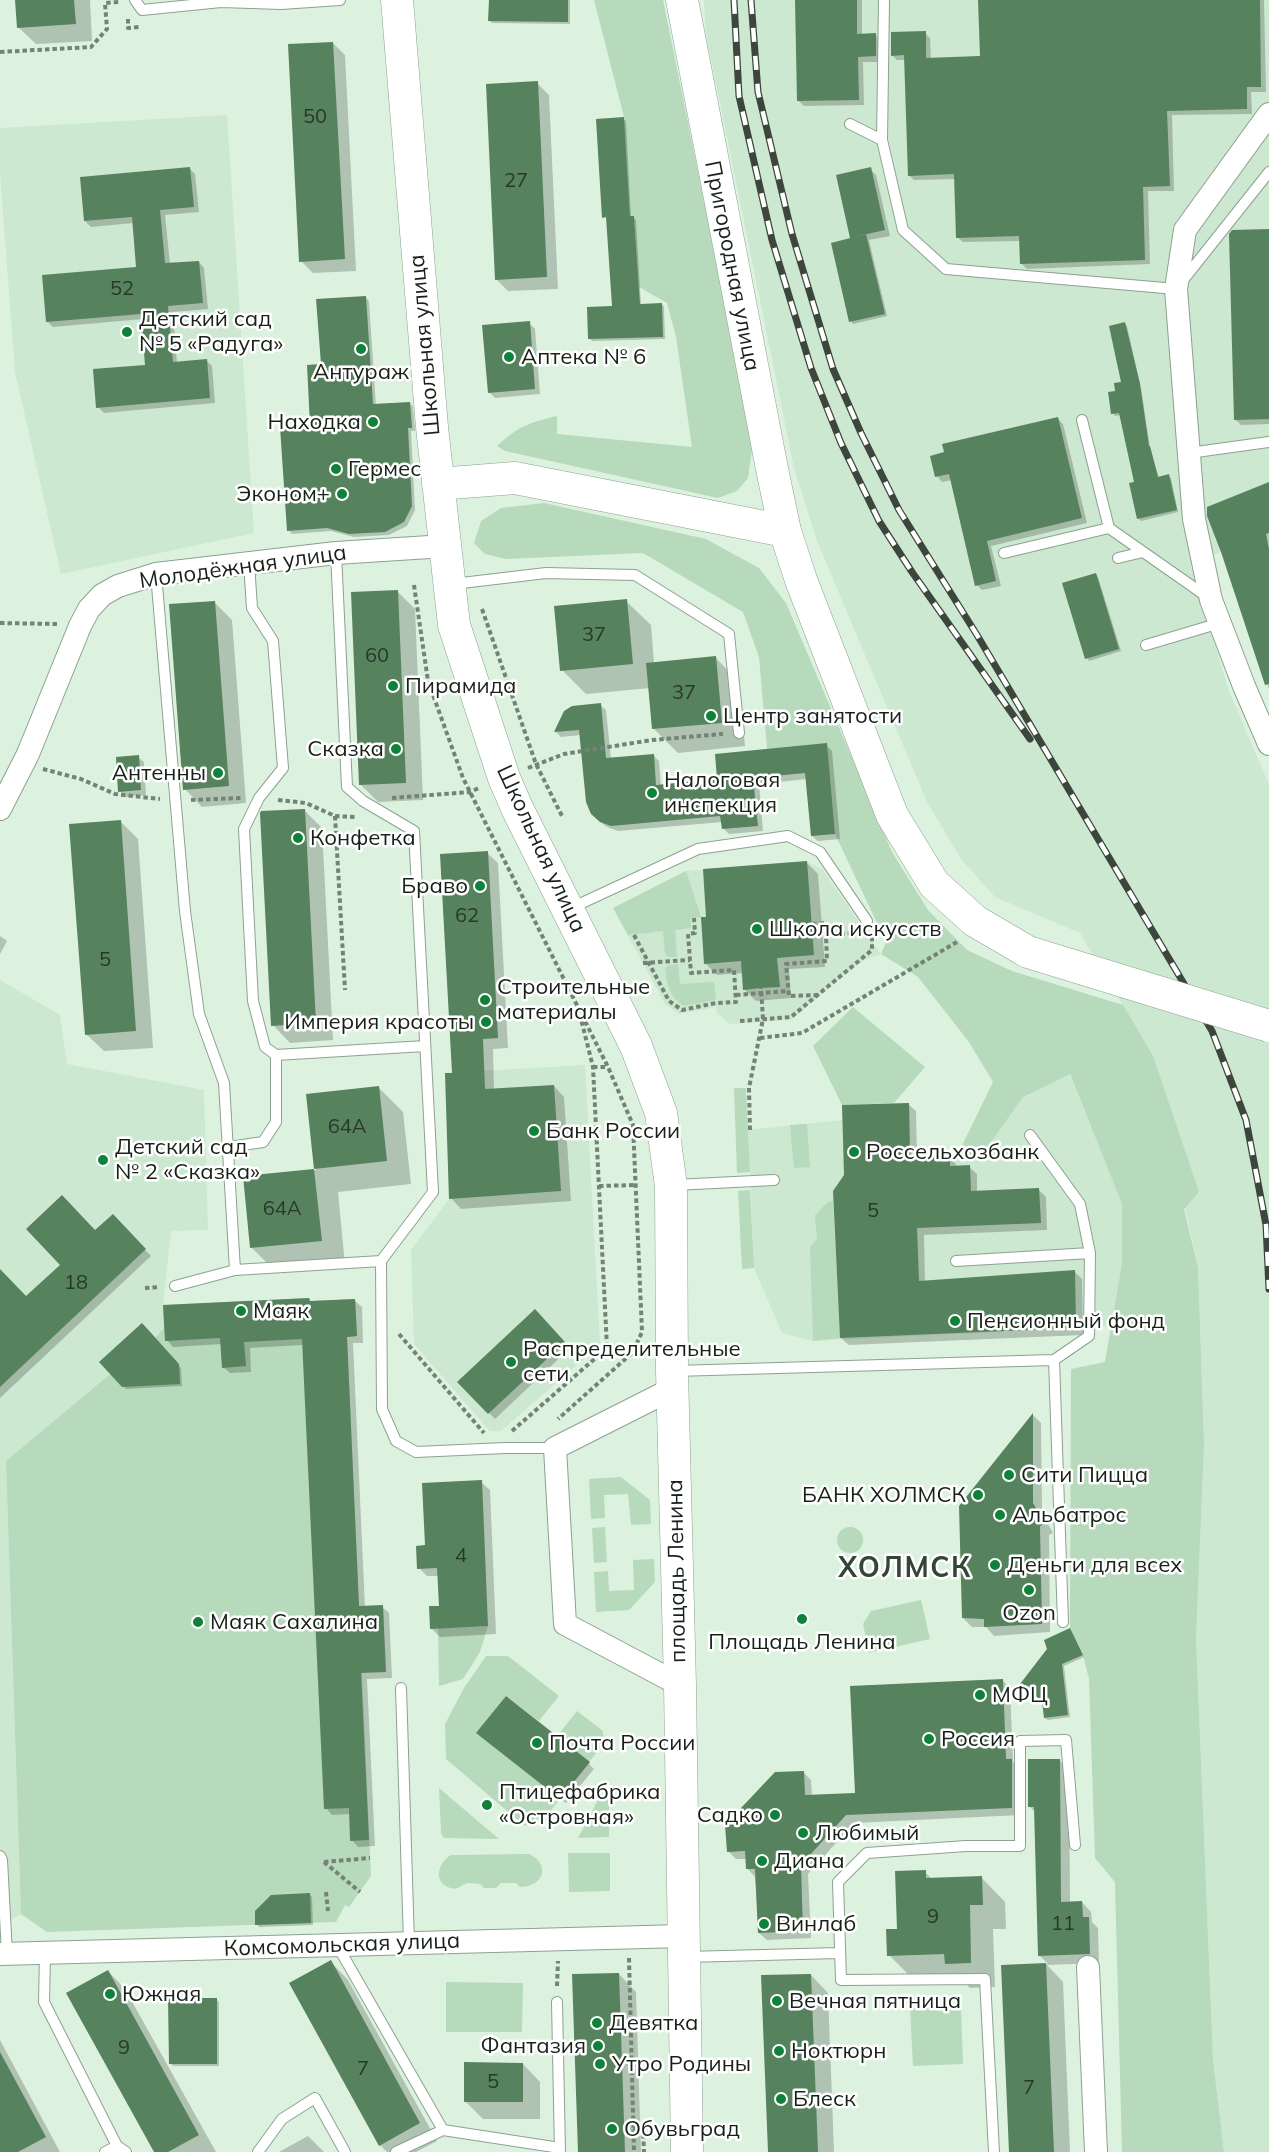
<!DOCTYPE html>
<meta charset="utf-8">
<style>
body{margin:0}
canvas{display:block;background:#dcf2df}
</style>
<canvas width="1269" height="2152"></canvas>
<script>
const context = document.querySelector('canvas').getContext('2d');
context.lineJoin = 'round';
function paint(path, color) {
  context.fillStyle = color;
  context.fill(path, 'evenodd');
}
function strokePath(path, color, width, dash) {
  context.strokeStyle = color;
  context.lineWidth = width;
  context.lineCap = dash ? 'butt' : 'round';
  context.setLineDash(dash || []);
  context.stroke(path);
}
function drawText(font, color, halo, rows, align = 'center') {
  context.font = font + ' Mulish,sans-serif';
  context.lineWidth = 5;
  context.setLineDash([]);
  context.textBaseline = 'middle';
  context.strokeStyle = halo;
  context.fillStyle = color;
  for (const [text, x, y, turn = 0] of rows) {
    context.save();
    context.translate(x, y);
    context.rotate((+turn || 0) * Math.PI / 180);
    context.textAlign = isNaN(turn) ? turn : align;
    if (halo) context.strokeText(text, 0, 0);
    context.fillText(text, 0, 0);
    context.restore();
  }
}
paint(new Path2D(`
 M704 0H1269V533L1190 564 1230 694 1269 784V2152H1224L1213 2060 1196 1638 1204 1444 1198 1268 1153 1056 1080 933 995 897 961 859 927 802 817 541 794 468 706 34Z
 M227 115 254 533 61 574 15 372 0 174V128Z
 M807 861 823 870 881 954 866 959 845 974 791 1020 730 1024 717 1013 716 1007 679 1014 665 1004 613 908 686 871Z
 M0 980 60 1015 67 1064 204 1090 208 1230 171 1231 163 1305 164 1328 6 1461 21 1914 0 1927Z
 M585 1065 600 1345 501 1431H490L414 1344 411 1250 449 1199 445 1073Z
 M1069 1073 1122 1203V1263L1111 1326 813 1341 782 1333 754 1268 748 1130 842 1120V1105L909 1103 911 1157 950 1155 979 1159 1023 1097Z`), '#cce8d0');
paint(new Path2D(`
 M594 0H663L753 442 748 478 737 491 718 498 505 451 497 446C519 426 528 423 557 416V434L692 447 676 337 667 303 639 287 634 216H630L624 117Z
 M544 503 706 539 759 568 786 603 892 852 928 910 967 950 1012 971 1123 1005 1153 1056 1199 1192 1184 1209 1198 1268 1204 1444 1196 1638 1213 2060 1224 2152H1122L1115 1882 1095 1858 1089 1679 1083 1655 1070 1628 1071 1369 1105 1362 1122 1263V1204L1070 1074 1023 1097 979 1159 957 1156 993 1082 969 1042 918 977 881 954 886 942 835 834 827 744 767 749 759 657 743 612 643 553 506 559 485 554 474 543 481 521 501 508Z
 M686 871 701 917 691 918V928L675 930 677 957H669L665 954 663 931 628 935 613 908Z
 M678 964 680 984 714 982 716 1000 684 1006C669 996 667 986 665 968L669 965Z
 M853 1007 925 1067 894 1103 842 1105 813 1046Z
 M734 1088H746L750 1172 737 1173Z
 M807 1124 810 1167 794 1168 790 1125Z
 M750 1190 754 1268 742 1269 738 1191Z
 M833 1201 840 1338 813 1341 810 1247 817 1239 815 1215 828 1202Z
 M309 1298 310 1301 355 1299 357 1336 347 1337 371 1876 349 1907 345 1905 336 1922 47 1932 21 1914 6 1461 110 1374 99 1362 142 1323 155 1337 164 1328 163 1305Z
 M621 1477 650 1500 651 1524 631 1525 628 1494 604 1495 605 1518 591 1519 589 1479Z
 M605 1527 607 1562 594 1563 592 1528Z
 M837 1540a13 13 0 1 1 26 0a13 13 0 1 1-26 0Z
 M654 1559 655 1582 629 1610 596 1612 594 1572 608 1571 609 1591 634 1590 633 1560Z
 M921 1600 930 1639 869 1653 863 1624 871 1611Z
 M488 1626 480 1652 463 1679 439 1686 438 1628Z
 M486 1656H508L559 1696 539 1721 506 1696 477 1733 560 1799 543 1820 525 1826 446 1759 445 1724 464 1688Z
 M577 1711 603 1731V1745L589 1762 557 1736Z
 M439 1788 499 1839 444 1838 441 1833Z
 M599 1798H609V1837L578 1838Z
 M568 1853H610V1891L569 1892Z
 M529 1854C551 1864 544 1887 520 1887L516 1883H501L496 1888H484L480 1884C476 1884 468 1882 465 1884 460 1886 458 1890 451 1888 432 1883 438 1862 451 1855Z
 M446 1982 523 1983 522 2032H446Z
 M961 2006 963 2064 913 2066 910 2008Z`), '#b6dabb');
paint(new Path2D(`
 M17 0H90L92 41 36 44 18 27Z
 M490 0H570V24L492 23 490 21Z
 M797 0H862V35H875L881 40V62H863L864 105 804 106 798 100Z
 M980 0H1264L1266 92H1251L1252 114 1172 115 1174 191H1148L1150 264 1027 269 1021 263V241L963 242 957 237 956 179 914 180 909 175 906 60H897L892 55 925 33 930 38 931 59 982 57Z
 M333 43 345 55 356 271 313 273 301 261Z
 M537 83 549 95 558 289 508 291 496 279Z
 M623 119 626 121 631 217 636 220 641 305 662 304 664 307 665 339 592 341 590 339 613 308 608 219 604 217Z
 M189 168 195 174 199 212 165 215 170 264 199 262 204 268 208 309 173 312 177 363 206 360 212 366 215 403 104 413 98 407 147 366 143 319 53 327 48 322 138 268 134 223 91 227 85 221Z
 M870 169 876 175 890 236 869 240 887 316 853 324 851 321 854 239 852 237Z
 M1269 231V424L1241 425 1235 419Z
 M365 297 369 301 376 406 410 403 413 407 415 431H411L415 510 407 526 389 535 354 537 331 531 292 534 289 530 322 366Z
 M529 323 535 329 540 394 495 398 489 392Z
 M1125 324 1127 326 1141 388 1150 448 1159 478 1168 476 1171 478 1178 512 1141 521 1138 518 1135 483 1121 415 1115 416 1113 413 1117 392 1123 383Z
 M1058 419 1063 424 1087 523 991 546 1001 586 982 590 977 585 952 480 942 482 937 476Z
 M1269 484V689L1223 551Z
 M1096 574 1098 577 1121 651 1089 661 1087 658Z
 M397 591 415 609 423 800 378 802 361 785Z
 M626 601 651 625 654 663 715 657 739 682 745 746 678 753 653 728 650 688 586 694 562 670Z
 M214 602 232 620 246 803 202 807 185 789Z
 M600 705 606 710 611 759 653 755 659 761 661 786 718 781 826 745 832 751 840 839 818 841 812 836 807 779 759 784 763 831 729 834 723 828 722 822 618 831 607 827 598 820 581 735 561 737 556 732Z
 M138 757 144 762 146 795 125 797 120 791Z
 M304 810 322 828 333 1040 290 1043 273 1025Z
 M120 821 138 839 153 1048 104 1051 86 1034Z
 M487 853 498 863 508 1048 493 1049 494 1090 554 1086 564 1097 571 1201 461 1209 451 1198 454 1074Z
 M806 862 818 874 825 967 789 969 791 998 756 1001 744 989 743 973 717 975 705 963 708 918Z
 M0 936 7 941 0 954Z
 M379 1088 403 1112 411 1184 338 1192 345 1265 276 1272 252 1248 244 1178 316 1170 308 1095Z
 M908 1104 916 1111 917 1158 949 1157 956 1164V1167H969L977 1174V1192L1039 1190 1046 1197 1047 1230 924 1235 925 1282 1075 1272 1082 1279 1083 1335 849 1345 841 1338Z
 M113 1216 151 1256 0 1398V1271L26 1298Z
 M309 1299 312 1303 355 1301 362 1307 363 1343H353L365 1608 382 1607 389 1613 392 1678 367 1679 375 1846 358 1847 352 1840 350 1814 332 1815 326 1808 303 1345 250 1348 251 1372 230 1373 223 1367 222 1344 173 1347 167 1340Z
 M534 1311 570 1348 495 1419 460 1382Z
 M142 1325 181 1368 182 1386 126 1389 101 1362Z
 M1033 1415 1041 1423 1042 1513 1053 1533 1049 1535 1050 1632 994 1636 986 1627H972L963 1618Z
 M481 1482 490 1490 496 1634 440 1637 431 1628 441 1607 439 1576H427L419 1568 427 1547Z
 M1070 1629 1084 1657 1064 1666 1070 1717 1048 1720 1045 1718Z
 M1002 1680 1010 1688 1013 1762 1020 1769V1815L854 1823 808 1874 811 1938 767 1940 759 1933 755 1877 748 1869 747 1859H736L729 1852 804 1773 811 1780 812 1796 856 1794Z
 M484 1738 588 1763 594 1769 566 1803Z
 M1059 1760 1069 1770 1070 1903 1082 1902 1091 1912 1092 1922 1098 1928 1099 1963 1047 1965 1063 1982 1070 2152H1010L1002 1966 1048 1964 1040 1956 1036 1813 1029 1806Z
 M925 1872 932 1879 981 1877 1005 1902 1006 1929H993L995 1987 970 1988 960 1978 913 1979 889 1955Z
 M309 1894 312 1897 313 1925 259 1927 257 1924Z
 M331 1962 348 1980 437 2141 416 2152H387L380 2145Z
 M108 1971 125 1989 216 2152H155Z
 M619 1974 636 1992 641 2152H579Z
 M811 1975 828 1993 834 2152H770Z
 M216 1999 219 2002V2066H173L170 2063Z
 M0 2040 60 2152H0Z
 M523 2064 540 2082V2119H483L465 2101Z
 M308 2136 324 2152H279Z`), '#0003');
paint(new Path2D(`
 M15 0H74L76 24 17 28Z
 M489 0H568V22L488 21Z
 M795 0H857V34L876 33V56L858 57 859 100 797 101Z
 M978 0H1260L1261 87H1247V109L1167 111 1170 186 1143 187 1145 260 1020 264 1019 236 956 238 954 174 908 176 904 55 891 56V32L926 31V58L980 56Z
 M333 42 345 259 299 262 288 44Z
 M538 81 547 277 495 280 486 84Z
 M624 117 630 216H634L640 304 662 303 663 337 588 339 587 307 612 306 606 217 602 218 596 119Z
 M190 167 194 207 160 210 165 263 199 261 203 303 168 306 173 362 207 359 210 398 96 408 93 369 145 365 141 314 46 322 42 275 136 267 132 217 84 221 80 177Z
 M871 167 885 230 850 238 836 175Z
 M1269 229V419L1234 420 1229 234 1232 230Z
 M866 234 885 314 849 322 831 243Z
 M366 296 373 404 410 402 412 428H408L412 506 404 522 385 532 349 534 327 528 287 531 280 427 310 425 307 365 321 364 316 299Z
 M530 321 535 389 488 393 482 325Z
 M1125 322 1140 384 1149 446H1150L1158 477 1169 474 1177 510 1137 519 1129 483 1134 482 1119 413 1111 414 1108 392 1115 391 1114 383 1121 382 1109 326Z
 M1058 417 1082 518 987 541 996 581 975 586 949 474 935 477 930 456 944 452 942 444Z
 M1269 482V533L1266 534 1269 549V684L1265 685 1221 552 1207 516V507Z
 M1096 573 1119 649 1085 659 1062 583Z
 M398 590 406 783 359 785 351 592Z
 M627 599 633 664 560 671 554 606Z
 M215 601 229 786 183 790 169 604Z
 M716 656 722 723 652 729 646 663Z
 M601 703 606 758 654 754 656 785 717 779 715 754 827 743 835 834 811 836 805 773 753 778 758 826 722 829 720 816 611 826 600 822 591 814 586 802 579 730 554 732 564 711 572 706Z
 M139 755 141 790 118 792 116 757Z
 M305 809 316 1023 271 1026 260 813 261 811Z
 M121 820 136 1031 85 1035 69 824Z
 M488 851 498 1038 483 1039 485 1089 554 1085 561 1191 449 1199 445 1073H452L440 854Z
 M807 861 814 955 777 958 780 987 761 988 743 990 741 961 704 964 701 917H706L703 869Z
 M379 1086 387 1161 314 1169 306 1094Z
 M909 1103 910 1157 950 1155V1166L970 1165 971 1191 1039 1188 1041 1223 917 1228 919 1281 1075 1270 1076 1328 840 1338 833 1191 844 1175 842 1105Z
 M314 1169 322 1241 250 1248 243 1176Z
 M62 1195 95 1230 113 1214 146 1249 0 1387V1269L26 1296 60 1265 26 1229Z
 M309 1298 310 1301 355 1299 357 1336 347 1337 359 1606 383 1605 386 1672 361 1673 369 1840 350 1841 349 1808 324 1809 302 1339 244 1342 246 1366 222 1368 220 1338 165 1341 163 1305Z
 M535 1309 565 1342 488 1414 457 1382Z
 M142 1323 179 1364 180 1384 122 1387 99 1362Z
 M1033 1413V1503L1045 1524 1040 1526 1042 1624 984 1627V1619L962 1618 959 1506Z
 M482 1480 488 1626 430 1629 429 1606H439L437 1568 417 1569 416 1546 425 1545 422 1483Z
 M1070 1628 1083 1655 1062 1664 1068 1715 1044 1718 1042 1701 1020 1684 1047 1649 1044 1640Z
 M1003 1679 1006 1759H1012V1808L846 1815 801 1865 803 1931 758 1933 755 1869H746L745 1851 727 1852 725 1825 775 1772 804 1771 805 1795 855 1793 850 1686Z
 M506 1696 590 1762 560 1799 476 1733Z
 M1028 1759H1060L1061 1902 1082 1901 1083 1917H1089L1090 1954 1038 1956 1034 1807H1028Z
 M926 1870V1878L982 1876 983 1905H970L971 1963 945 1964 944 1954 887 1956 886 1929H897L895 1871Z
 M310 1893 311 1923 255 1925V1911L271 1895Z
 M331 1960 420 2123 379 2146 289 1983Z
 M1046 1963 1054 2152H1009L1001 1965Z
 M108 1970 199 2135 168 2152H154L66 1993Z
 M619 1973 625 2152H578L572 1974Z
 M811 1974 818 2152H768L761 1975Z
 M168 1998H217V2064H169Z
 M0 2052 46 2137 18 2152H0Z
 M464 2062 523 2063V2102H464Z`), '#56825e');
const lane = new Path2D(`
 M135 0 142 10 221 2 281 4 340 0
 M850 124 882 140 903 230 946 269 1176 289 1269 172
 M882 140 884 0
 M1082 420 1109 528 1209 598
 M1189 453 1269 442
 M336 553 347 787 363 801 414 831 433 1192 381 1261
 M1004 553 1109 528
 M1118 558 1143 552
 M249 563 252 608 273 641 283 768 259 798 244 829 253 1001 265 1047 276 1055 425 1046
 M156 574 185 911 199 1014 224 1083 235 1270 381 1261 382 1409 396 1441 416 1452 505 1448H555
 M453 584 546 573 635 575 729 634 739 733
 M1146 645 1220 623
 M569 909 698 849 788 836 820 852 867 921
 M1030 1135 1080 1204 1090 1253 1089 1336 1054 1360
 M229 1147 263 1142 276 1122V1055
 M675 1185 774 1180
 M956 1261 1090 1253
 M175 1286 235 1270
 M675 1371 1054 1360 1063 1622
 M401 1688 409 1943
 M0 1856 2 1860 7 1954
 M337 1945 443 2130 396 2152
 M45 1953 44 2002 117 2146 126 2152
 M686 1957 839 1953
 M557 2002 560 2152
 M443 2130 560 2148
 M105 2152 117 2146
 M258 2152 282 2119 315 2098 345 2152
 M994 2152 985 1979 841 1980 838 1882 867 1853 966 1846H1020V1741L1066 1740 1075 1845`);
const street = new Path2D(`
 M1269 114 1185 230 1176 289 1194 519 1211 600 1244 686 1269 744
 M0 809 28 754 80 626 89 609 102 595 118 586 156 574 336 553 445 546
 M672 1389 555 1448 565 1624 680 1685
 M0 1954 683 1936
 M1088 1967 1096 2152`);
const secondary = new Path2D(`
 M397 0 432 427 454 625 504 778 517 808 636 1046 661 1113 671 1186 672 1371 680 1685 687 2152
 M682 0 772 469 785 531 801 580 892 815 934 884 975 921 1028 952
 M438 484 515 478 785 531`);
strokePath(lane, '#8da190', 12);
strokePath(street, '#8da190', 24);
strokePath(secondary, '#8da190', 33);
strokePath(new Path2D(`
 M128 19V28L139 27
 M0 52 91 47 107 29 105 3 119 2
 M414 585 428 681 463 778 608 1067 633 1125 642 1332 633 1352 558 1419
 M482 609 536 764 563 818
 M0 623 59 624
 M528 768 564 754 652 740 723 734
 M43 769 81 779 115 794 160 799
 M392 798 470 792 479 788
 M191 800 241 798
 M278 800 306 803 335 816 355 817
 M335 816 345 990
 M812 924 825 923 826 935
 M634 935 669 1001 682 1010 716 1003 736 1002 734 970 691 973 688 934 695 933 694 918
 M643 963 690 960
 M736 995 788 991
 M818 995 789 996 786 964 827 961 826 935 857 933
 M740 1021 791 1017 872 950V935
 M760 1038 802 1033 957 942
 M593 1067H608
 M750 1130 749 1088 763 1019 761 988
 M599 1186 636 1185
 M145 1288 159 1287
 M399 1334 484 1433
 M607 1348 633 1351
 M512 1431 607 1348 593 1067 580 1015
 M324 1862 360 1892
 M324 1862 370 1858
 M326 1892 328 1911
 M629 1958 634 2152
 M557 1986 558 1961
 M633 2129H643L644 2152`), '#748376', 4, [4.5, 3]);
strokePath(lane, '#fff', 10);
strokePath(street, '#fff', 22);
strokePath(secondary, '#fff', 32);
const rail = new Path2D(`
 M734 0 739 96 772 240 811 368 841 443 879 521 912 572 1030 739
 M751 0 758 92 792 234 833 369 861 433 899 510 977 635 1212 1031 1246 1120 1266 1225 1269 1289`);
strokePath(rail, '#3c463d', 7);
strokePath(rail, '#fff', 4.5, [14]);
const secondaryBridge = new Path2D(`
 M1028 952 1269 1026`);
strokePath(secondaryBridge, '#8da190', 33, []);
strokePath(secondaryBridge, '#fff', 32);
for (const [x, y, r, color] of [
 [127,332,6,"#0e823a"],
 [361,349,6,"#0e823a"],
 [509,357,6,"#0e823a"],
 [373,422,6,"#0e823a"],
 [336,469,6,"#0e823a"],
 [342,494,6,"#0e823a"],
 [393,686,6,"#0e823a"],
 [711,716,6,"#0e823a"],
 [396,749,6,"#0e823a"],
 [218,773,6,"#0e823a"],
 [652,793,6,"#0e823a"],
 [298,838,6,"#0e823a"],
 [480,886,6,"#0e823a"],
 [757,929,6,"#0e823a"],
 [485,1000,6,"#0e823a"],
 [486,1022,6,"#0e823a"],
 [534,1131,6,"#0e823a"],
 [854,1152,6,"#0e823a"],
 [103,1160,6,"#0e823a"],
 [241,1311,6,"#0e823a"],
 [955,1321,6,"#0e823a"],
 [511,1362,6,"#0e823a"],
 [1009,1475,6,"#0e823a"],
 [978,1495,6,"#0e823a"],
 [1000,1515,6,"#0e823a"],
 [995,1565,6,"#0e823a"],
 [1029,1590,6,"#0e823a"],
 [802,1619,6,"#0e823a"],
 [198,1622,6,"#0e823a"],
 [980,1695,6,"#0e823a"],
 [929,1739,6,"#0e823a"],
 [537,1743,6,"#0e823a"],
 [487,1805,6,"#0e823a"],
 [775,1815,6,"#0e823a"],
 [803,1833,6,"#0e823a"],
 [762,1861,6,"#0e823a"],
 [764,1924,6,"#0e823a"],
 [110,1994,6,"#0e823a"],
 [777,2001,6,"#0e823a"],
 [597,2023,6,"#0e823a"],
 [598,2046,6,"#0e823a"],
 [779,2051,6,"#0e823a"],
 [600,2064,6,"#0e823a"],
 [781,2099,6,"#0e823a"],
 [612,2129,6,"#0e823a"]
]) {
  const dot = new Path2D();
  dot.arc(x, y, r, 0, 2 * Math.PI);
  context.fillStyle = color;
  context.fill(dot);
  strokePath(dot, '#fff', 2);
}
drawText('20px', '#28382a', null, [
 ["50",315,117],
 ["27",516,181],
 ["52",122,289],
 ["37",594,635],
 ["60",377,656],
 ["37",684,693],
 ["62",467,916],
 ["5",105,960],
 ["64А",347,1127],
 ["64А",282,1209],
 ["5",873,1211],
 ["18",76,1283],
 ["4",461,1556],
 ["9",933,1917],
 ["11",1063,1924],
 ["9",124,2048],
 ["7",363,2069],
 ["5",493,2082],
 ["7",1029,2088]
]);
drawText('22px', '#182019', '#fff', [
 ["Пригородная улица",732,266,79],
 ["Школьная улица",425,345,-95],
 ["Молодёжная улица",243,567,-8],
 ["Школьная улица",541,849,65],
 ["площадь Ленина",677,1571,-91],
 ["Комсомольская улица",342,1945,-2]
]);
drawText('22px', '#182019', '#fff', [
 ["Детский сад",139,319],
 ["№ 5 «Радуга»",139,344],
 ["Аптека № 6",521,357],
 ["Антураж",361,372,"center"],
 ["Находка",361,422,"right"],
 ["Гермес",348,469],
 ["Эконом+",330,494,"right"],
 ["Пирамида",405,686],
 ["Центр занятости",723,716],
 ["Сказка",384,749,"right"],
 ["Антенны",206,773,"right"],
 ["Налоговая",664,780],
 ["инспекция",664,805],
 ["Конфетка",310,838],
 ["Браво",468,886,"right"],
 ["Школа искусств",769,929],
 ["Строительные",497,987],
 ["материалы",497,1012],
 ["Империя красоты",474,1022,"right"],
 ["Банк России",546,1131],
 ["Детский сад",115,1147],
 ["№ 2 «Сказка»",115,1172],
 ["Россельхозбанк",866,1152],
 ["Маяк",253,1311],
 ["Пенсионный фонд",967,1321],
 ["Распределительные",523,1349],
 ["сети",523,1374],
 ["Сити Пицца",1021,1475],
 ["БАНК ХОЛМСК",966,1495,"right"],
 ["Альбатрос",1012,1515],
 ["Деньги для всех",1007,1565],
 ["Ozon",1029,1613,"center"],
 ["Маяк Сахалина",210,1622],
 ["Площадь Ленина",802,1642,"center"],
 ["МФЦ",992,1695],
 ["Россия",941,1739],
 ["Почта России",549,1743],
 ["Птицефабрика",499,1792],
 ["«Островная»",499,1817],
 ["Садко",763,1815,"right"],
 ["Любимый",815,1833],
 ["Диана",774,1861],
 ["Винлаб",776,1924],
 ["Южная",122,1994],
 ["Вечная пятница",789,2001],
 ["Девятка",609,2023],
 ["Фантазия",586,2046,"right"],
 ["Ноктюрн",791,2051],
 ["Утро Родины",612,2064],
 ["Блеск",793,2099],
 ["Обувьград",624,2129]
], 'left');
context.letterSpacing = '1.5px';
drawText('bold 28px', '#344537', '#fff', [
 ["ХОЛМСК",905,1569]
]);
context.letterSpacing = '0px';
</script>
